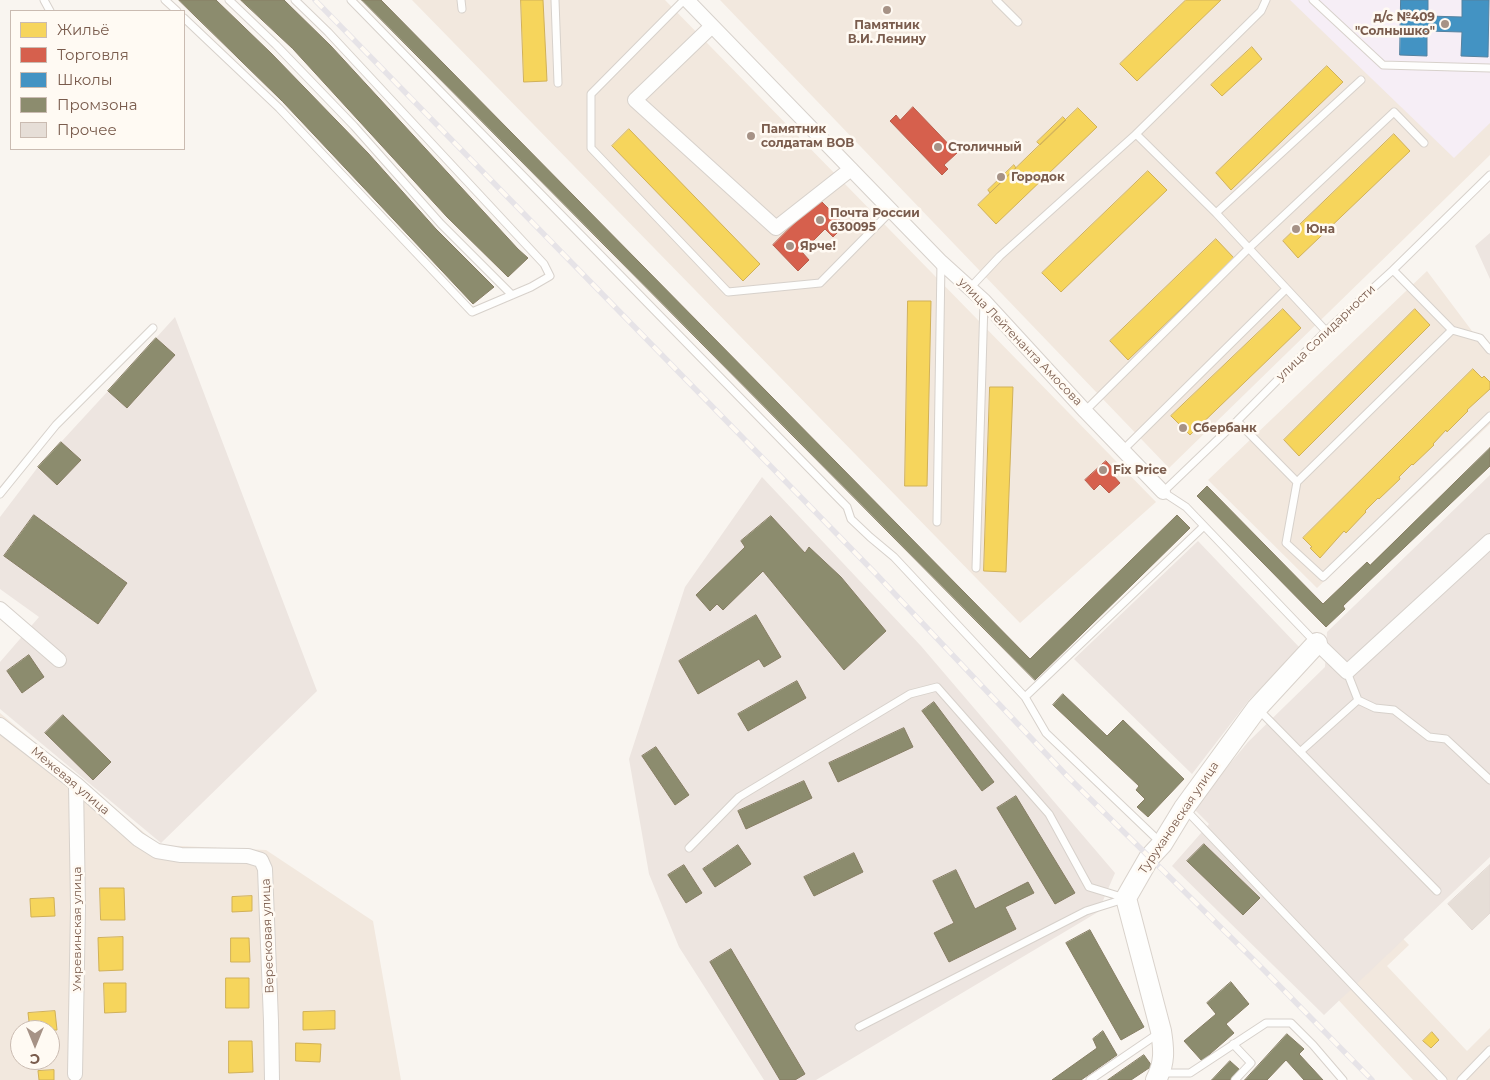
<!DOCTYPE html>
<meta charset="utf-8">
<style>
body{margin:0}
#map{position:relative;width:1490px;height:1080px;overflow:hidden;background:#f9f5f0;font-family:Montserrat,sans-serif}
canvas{display:block}
.legend{position:absolute;left:10px;top:10px;width:175px;height:140px;box-sizing:border-box;background:#fffaf3;border:1px solid #cabbb1;margin:0;padding:6px 9px;list-style:none;font-size:15px;color:#7a5c4d}
.legend li{display:flex;align-items:center;gap:10px;height:25px}
.legend b{width:25px;border:1px solid #cabbb1}
.north{position:absolute;left:10px;top:1020px;width:50px;height:50px;box-sizing:border-box;background:#fffaf3;border:1px solid #cabbb1;border-radius:50%;rotate:180deg;font-size:14px;font-weight:700;line-height:20px;text-align:center;color:#7a5c4d}
.north::after{content:'';display:block;margin:auto;width:18px;height:22px;background:#a69286;clip-path:polygon(50% 0,100% 100%,50% 72%,0 100%)}
</style>
<div id="map">
<canvas width="1490" height="1080"></canvas>
<ul class="legend">
<li><b style="height:14px;background:#f6d55c"></b>Жильё</li>
<li><b style="height:14px;background:#d6604d"></b>Торговля</li>
<li><b style="height:14px;background:#4393c3"></b>Школы</li>
<li><b style="height:14px;background:#8c8c6e"></b>Промзона</li>
<li><b style="height:14px;background:#e6ded7"></b>Прочее</li>
</ul>
<div class="north">С</div>
</div>
<script>
const context = document.querySelector('canvas').getContext('2d');
context.lineJoin = 'round';
function paint(path, color) {
  context.fillStyle = color;
  context.fill(path, 'evenodd');
}
function strokePath(path, color, width, dash) {
  context.strokeStyle = color;
  context.lineWidth = width;
  context.lineCap = dash ? 'butt' : 'round';
  context.setLineDash(dash || []);
  context.stroke(path);
}
function drawText(font, color, halo, rows, align = 'center') {
  context.font = font + ' Montserrat,sans-serif';
  context.lineWidth = 5;
  context.setLineDash([]);
  context.textBaseline = 'middle';
  context.strokeStyle = halo;
  context.fillStyle = color;
  for (const [text, x, y, turn = 0] of rows) {
    context.save();
    context.translate(x, y);
    context.rotate((+turn || 0) * Math.PI / 180);
    context.textAlign = isNaN(turn) ? turn : align;
    if (halo) context.strokeText(text, 0, 0);
    context.fillText(text, 0, 0);
    context.restore();
  }
}
paint(new Path2D(`
 M412 0H665L1156 502 1020 623Z
 M720 0H1490V155L1169 468Z
 M1427 271 1490 355V424L1317 588 1208 480Z
 M0 713 159 845 266 850 373 921 401 1080H0ZM20 1030H50V1060H20Z
 M1337 869 1409 945 1387 966 1467 1051 1490 1028V1080H1413L1262 918Z`), '#f2e8de');
paint(new Path2D(`
 M1490 233V279L1475 246Z
 M175 317 317 691 161 843 0 709V662L39 617 0 589V517L38 467 108 391Z
 M1490 475V857L1324 1015 1172 866 1209 824 1193 808 1248 742 1325 667 1327 632Z
 M762 477 921 646 1115 873 1098 912 816 1080H764L679 947 649 874 629 759 685 587Z
 M1198 541 1300 648 1249 700 1192 774 1074 659Z`), '#ede5e0');
paint(new Path2D(`
 M1290 0H1490V123L1454 158Z`), '#f6eef6');
const homes = new Path2D(`
 M521 0H543L547 81 524 82Z
 M1186 0H1221L1137 81 1120 64Z
 M1252 47 1262 59 1222 96 1211 85Z
 M1327 66 1343 82 1231 190 1216 173Z
 M1078 108 1097 127 996 224 978 205Z
 M1063 117 1066 120 1040 145 1037 142Z
 M629 129 760 264 743 281 612 146Z
 M1394 134 1410 151 1298 258 1283 241Z
 M1014 165 1016 168 990 193 988 190Z
 M1148 171 1167 190 1061 292 1042 273Z
 M1216 239 1234 258 1128 360 1110 341Z
 M908 301H931L927 486H905Z
 M1283 309 1301 328 1190 435 1171 416Z
 M1415 309 1430 325 1299 456 1284 440Z
 M1473 369 1482 378 1484 376 1490 382V389L1467 410 1468 411 1447 432 1446 430 1433 444 1434 445 1413 465 1412 464 1399 477 1400 479 1379 499 1378 498 1365 511 1366 512 1346 533 1344 531 1320 558 1310 548 1312 547 1303 538Z
 M990 387H1013L1006 572 984 571Z
 M100 888H124L125 920H101Z
 M252 896V911L232 912V897Z
 M54 898 55 916 31 917 30 899Z
 M123 937V970L99 971 98 938Z
 M231 938H249L250 962H231Z
 M226 978H249V1008H226Z
 M104 983H126V1012L105 1013Z
 M55 1011 57 1030H30L28 1013Z
 M335 1011V1029L303 1030V1012Z
 M1432 1032 1439 1040 1431 1048 1423 1041Z
 M229 1041H252L253 1072 229 1073Z
 M296 1043 321 1044 320 1062 296 1061Z
 M54 1070V1080H39L38 1071Z`);
paint(homes, '#f6d55c');
strokePath(homes, '#d1b158', 1);
const shops = new Path2D(`
 M913 107 957 153 944 165 948 169 942 175 890 121 896 115 900 120Z
 M819 199 845 225 833 237 825 229 802 252 809 260 798 271 773 245Z
 M1106 461 1115 471 1112 474 1120 483 1109 493 1100 484 1094 490 1085 480Z`);
paint(shops, '#d6604d');
strokePath(shops, '#ba5f4d', 1);
const schools = new Path2D(`
 M1401 0H1428V16L1462 17V0H1489L1488 57 1461 56 1462 32 1427 31V56L1400 55Z`);
paint(schools, '#4393c3');
strokePath(schools, '#5482a0', 1);
const industry = new Path2D(`
 M179 0H216L272 54 368 153 436 229 494 287 473 304 283 102Z
 M241 0H284L331 46 518 249 528 258 508 277 447 217 293 49Z
 M362 0H381L1030 659 1177 515 1190 528 1035 680Z
 M156 338 175 355 127 408 108 391Z
 M61 442 81 460 57 485 38 467Z
 M1490 448V466L1343 606 1345 609 1326 627 1197 496 1207 486 1323 604 1367 562 1370 565Z
 M34 515 127 583 98 624 4 556Z
 M771 516 805 553 809 547 841 577 886 631 844 670 763 571 723 610 717 604 710 611 696 595 745 547 741 541Z
 M756 615 781 657 764 667 759 659 698 694 679 661Z
 M29 655 44 677 22 693 7 671Z
 M797 681 806 698 748 731 738 714Z
 M1063 694 1107 736 1123 720 1184 779 1148 817 1137 807 1145 799 1136 790 1139 786 1053 705Z
 M934 702 994 782 982 791 922 711Z
 M63 715 111 762 93 780 45 733Z
 M904 728 913 747 838 782 829 763Z
 M656 747 689 795 675 805 642 756Z
 M804 781 812 798 746 829 738 811Z
 M1016 796 1075 893 1055 904 997 808Z
 M1204 844 1260 898 1243 915 1187 861Z
 M738 845 751 864 715 887 703 869Z
 M854 853 863 872 814 896 804 877Z
 M684 865 702 893 686 903 668 875Z
 M956 870 975 909 1028 882 1034 893 1005 907 1016 929 949 962 934 933 954 923 933 881Z
 M1090 930 1144 1027 1121 1040 1066 943Z
 M731 949 805 1074 795 1080H780L710 962Z
 M1231 982 1249 1004 1226 1024 1234 1033 1202 1061 1184 1041 1216 1014 1207 1003Z
 M1103 1031 1117 1055 1081 1080H1052L1097 1048 1093 1039Z
 M1287 1034 1304 1049 1299 1054 1323 1080H1304L1286 1060 1267 1080H1245Z
 M1144 1055 1152 1066 1131 1080H1108Z
 M1230 1061 1240 1070 1230 1080H1212Z`);
paint(industry, '#8c8c6e');
strokePath(industry, '#877e64', 1);
const building = new Path2D(`
 M1490 865V913L1472 930 1448 904Z`);
paint(building, '#e6ded7');
strokePath(building, '#e2d8d2', 1);
const lane = new Path2D(`
 M44 0 50 11
 M165 0 177 11
 M229 0 276 45 354 126 441 224 512 295
 M351 0 847 507 851 519 870 537 894 557 1025 697 1204 526
 M461 0 462 9
 M555 0 558 83
 M684 0 591 94V148L728 292 820 283 891 211
 M996 0 1018 22
 M1313 0 1383 65 1490 68
 M184 18 279 108 472 312 531 287 550 276 544 264 328 32 295 0
 M1136 134 1216 213 1326 331
 M1216 213 1361 80
 M1393 270 1452 330 1480 338 1490 350
 M970 288 1000 256 1136 134 1261 11 1266 0
 M1085 411 1248 249 1394 112 1424 143
 M1237 421 1297 482 1286 543 1323 577 1490 416
 M1123 450 1286 289
 M1297 482 1452 330
 M0 494 56 425 153 328
 M937 522 941 262
 M976 568 984 302
 M1316 643 1186 507 1163 492 1237 421 1326 331 1393 270 1490 175
 M1347 672 1358 700 1375 708 1394 710 1429 737 1446 739 1490 780
 M1025 697 1046 733 1160 842
 M1259 710 1437 891
 M1300 752 1358 700
 M1185 809 1443 1080
 M689 848 739 797 910 694 937 687 1049 814 1089 887 1125 898
 M859 1027 1086 911 1124 899
 M1233 1044 1251 1063 1235 1080
 M1161 1073H1190L1266 1023H1291L1313 1045 1343 1080
 M1090 1080 1159 1033
 M1461 1080 1490 1050`);
const street = new Path2D(`
 M687 0 941 262 984 301 1085 411 1163 492
 M712 26 635 100 776 228 851 169
 M0 609 59 660
 M1317 643 1347 672 1490 541
 M0 725 76 784 138 839 157 851 181 855 248 856 261 860 265 869 271 1021 272 1080
 M75 1074 78 907 76 784`);
const secondary = new Path2D(`
 M1156 1080C1165 1063 1164 1050 1161 1031L1126 898 1149 858 1162 844 1184 808 1257 708 1317 643`);
strokePath(lane, '#d7d1cb', 9);
strokePath(street, '#d7d1cb', 16);
strokePath(secondary, '#d9d2cb', 22);
strokePath(lane, '#fefefd', 7);
strokePath(street, '#fefefd', 14);
strokePath(secondary, '#fefefd', 20);
const rail = new Path2D(`
 M315 0 876 574 1067 776 1256 962 1372 1080`);
strokePath(rail, '#e6e3e7', 5.5);
strokePath(rail, '#fffaf3', 4, [11]);
for (const [x, y, r, color] of [
 [887,10,5,"#a69286"],
 [1445,24,5,"#a69286"],
 [751,136,5,"#a69286"],
 [938,147,5,"#a69286"],
 [1001,177,5,"#a69286"],
 [820,220,5,"#a69286"],
 [1296,229,5,"#a69286"],
 [790,246,5,"#a69286"],
 [1183,428,5,"#a69286"],
 [1103,470,5,"#a69286"]
]) {
  const dot = new Path2D();
  dot.arc(x, y, r, 0, 2 * Math.PI);
  context.fillStyle = color;
  context.fill(dot);
  strokePath(dot, '#fffaf3', 2);
}
drawText('bold 12px', '#7a5c4d', '#fffaf3', [
 ["д/с №409",1435,17,"right"],
 ["\"Солнышко\"",1435,31,"right"],
 ["Памятник",887,25,"center"],
 ["В.И. Ленину",887,39,"center"],
 ["Памятник",761,129],
 ["солдатам ВОВ",761,143],
 ["Столичный",948,147],
 ["Городок",1011,177],
 ["Почта России",830,213],
 ["630095",830,227],
 ["Юна",1306,229],
 ["Ярче!",800,246],
 ["Сбербанк",1193,428],
 ["Fix Price",1113,470]
], 'left');
drawText('12px', '#7a5c4d', '#fffaf3', [
 ["улица Солидарности",1326,333,-44],
 ["улица Лейтенанта Амосова",1020,342,46],
 ["Межевая улица",70,781,40],
 ["Турухановская улица",1179,818,-56],
 ["Умревинская улица",77,929,-90],
 ["Вересковая улица",268,936,-92]
]);
</script>
